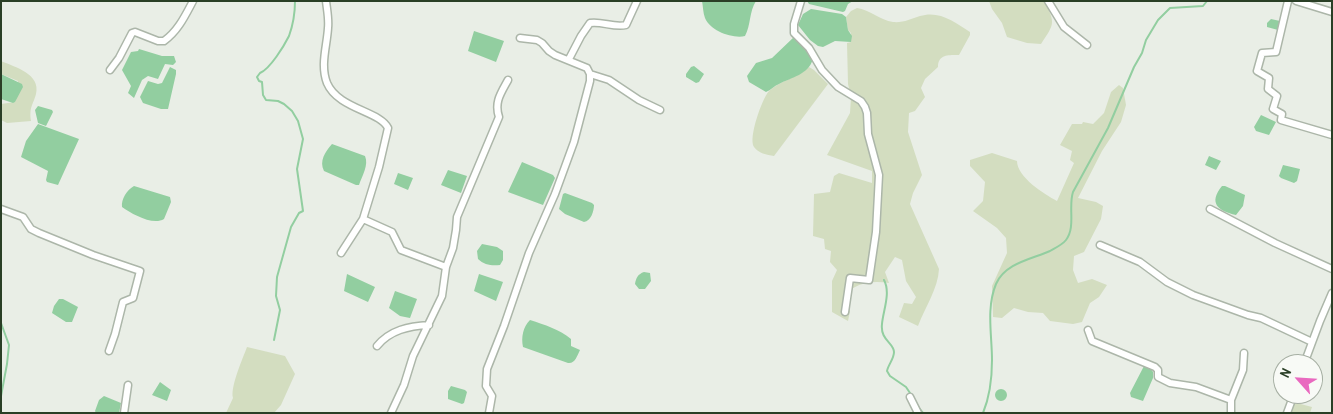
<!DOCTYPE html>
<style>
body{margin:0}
#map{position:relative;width:1333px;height:414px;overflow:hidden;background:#e9eee6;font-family:"Archivo Narrow",sans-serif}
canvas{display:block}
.frame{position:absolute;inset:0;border:2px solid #2a3f26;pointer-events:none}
.north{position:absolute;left:1273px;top:354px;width:50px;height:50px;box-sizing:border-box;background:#f8faf6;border:1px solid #a6afa3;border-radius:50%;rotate:296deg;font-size:14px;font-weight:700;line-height:20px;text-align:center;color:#2a3f26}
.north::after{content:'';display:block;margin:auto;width:18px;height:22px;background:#e969bf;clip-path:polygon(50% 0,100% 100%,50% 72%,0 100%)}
</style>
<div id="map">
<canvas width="1333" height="414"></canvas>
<div class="frame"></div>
<div class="north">N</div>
</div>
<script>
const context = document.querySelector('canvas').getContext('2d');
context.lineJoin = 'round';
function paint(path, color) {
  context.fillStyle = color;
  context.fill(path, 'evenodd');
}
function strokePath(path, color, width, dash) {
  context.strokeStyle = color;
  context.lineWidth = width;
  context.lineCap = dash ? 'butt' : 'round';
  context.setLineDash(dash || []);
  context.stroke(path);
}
paint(new Path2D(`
 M989 1H1045C1055 24 1055 23 1041 44L1027 43 1007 37 1002 23 992 9Z
 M857 8C870 10 880 20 893 22 903 23 911 19 920 16 939 10 955 22 970 32V35L959 55C949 55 938 54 938 67L925 79 921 88 925 97 915 111 909 113 908 132 922 175 913 193 910 204 939 269C938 289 925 307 918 326L899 317 904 303 912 304 916 297 906 281 902 260 895 257 885 272 889 283C871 280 857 283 843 295L850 311 848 321 832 312V281L837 270 830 262 831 251 825 249 824 239 813 236 814 194 830 192 834 176 839 173 872 183V171L827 155 850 113 851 97 848 84 847 43 851 42V33L848 30 846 17 851 11Z
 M1 61C15 67 41 74 36 94 33 105 29 107 31 121L7 123 1 120V104L15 102 18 81 1 74Z
 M809 67 814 70 828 84 774 156C767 155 758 153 754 147 748 138 762 99 769 91 781 80 797 78 809 67Z
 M1119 85 1123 88 1126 105 1121 122 1102 151 1078 198 1096 202 1103 206 1101 219 1084 252 1074 256 1073 270 1078 283 1092 279 1107 285 1099 297 1090 303 1082 322 1073 324 1050 321 1043 313 1028 312 1014 308 1002 318 993 317 992 286 1007 253 1006 238 997 228 973 211 983 201 985 182 970 166V160L992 153 1017 161C1017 177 1044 194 1057 201L1074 163 1070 160 1072 151 1060 145 1072 124H1082L1083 122 1093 124 1104 113 1111 92Z
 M247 347 285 356 295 374 281 405 274 413H226L233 398C230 387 243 358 247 347Z
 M1293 402 1312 407 1310 413H1291Z`), '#d3ddc0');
paint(new Path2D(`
 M702 1H756C749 12 751 25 745 36 733 39 710 31 705 18 703 13 703 6 702 1Z
 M807 1H853L848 4 845 11 843 12 809 4Z
 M811 9 842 14 846 17 848 30 852 36 851 42 835 41 823 47 818 46 810 40 798 25 803 14Z
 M1271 19 1280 21 1278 30 1267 27V23Z
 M474 31 504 41 496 62 468 51Z
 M794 37H797L813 59C808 75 792 77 779 84 774 86 771 90 766 92L749 82 747 76 756 63 772 58Z
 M139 49 162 56H174L176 62 173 65 165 64 158 79 148 76 142 80 134 98 128 93 131 86 122 70 131 52 138 51Z
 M694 66 704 74 699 82 696 83 686 77V74L691 67Z
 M170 67 176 70V74L168 109H161L143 103 140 97 148 81 158 84 162 83Z
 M1 74 22 84 23 87 15 102 13 103 1 99Z
 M38 106 52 110 53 112 46 126 38 123 35 110Z
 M1261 115 1276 122 1269 135 1256 131 1254 127Z
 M38 124 79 139 58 185 47 182 46 180 48 171 21 157 26 141Z
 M332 144 365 156C369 165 362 176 359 185H356L324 171C319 161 325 152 332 144Z
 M1209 156 1221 161 1216 170 1205 165Z
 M522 162 553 175 555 178 543 205 508 192Z
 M1283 165 1300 169 1297 181 1294 183 1281 178 1279 176Z
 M448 170 467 176 461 193 441 185Z
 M398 173 413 178 408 190 394 184Z
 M134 186 170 197 171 202 164 219C153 226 132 214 122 207 121 199 127 190 134 186Z
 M1222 186H1225L1245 195 1243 206 1236 215C1218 211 1208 203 1222 186Z
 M565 193 592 203 594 205C594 211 591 221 584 222L565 214 559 209 563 194Z
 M482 244 497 247 503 251V260L500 265C492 266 484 265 478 259L477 251Z
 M644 272 650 273 651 281 645 289H639L635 284C636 278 638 274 644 272Z
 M347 274 375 287 368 302 344 291Z
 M479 274 503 282 496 301 474 291Z
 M395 291 417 299 410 318 400 316 389 308Z
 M59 299H63L78 307 72 322H66L52 313 54 306Z
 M530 320C545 325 559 329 571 339V346L580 350C577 356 575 364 568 363L523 347C521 337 523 327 530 320Z
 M1144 366 1151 369 1153 372V378L1143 401 1131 397 1130 393Z
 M160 382 171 390 167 401 152 395Z
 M451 386 465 390 467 392 464 403 462 404 448 399V391Z
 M995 395a6 6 0 1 1 12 0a6 6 0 1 1-12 0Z
 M104 396 121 403 119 413H96L95 411 99 400Z`), '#92cea0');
strokePath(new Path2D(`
 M884 280C891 293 883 311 882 324 880 340 894 343 894 352 894 359 888 365 887 371L890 376 906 387 912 396
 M1 323 9 345 7 364 1 396
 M274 340 280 310 276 296 277 277 291 227 299 213 303 211 297 169 303 139 298 121 292 111 284 104 278 101 266 100 263 95 262 82 259 81 257 77 260 73C270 69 284 46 289 36 293 25 295 13 295 1
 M918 407 923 413
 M983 413C990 396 992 378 992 360 992 335 986 308 996 284 1005 263 1032 259 1050 251 1055 248 1062 245 1066 240 1076 227 1068 207 1073 192L1108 128 1134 67 1142 53 1146 40 1158 20 1170 8 1203 6 1207 1`), '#92cea0', 2);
const minor = new Path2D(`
 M326 1C327 10 329 19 328 28 327 46 320 65 327 83 338 109 380 111 388 128L379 167 363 219 341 253
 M801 1 794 24V33L809 48 822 70 838 87 861 101 865 107 867 113 868 134 879 175 876 232 869 280 850 278 845 312
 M1048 1 1064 27 1087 45
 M1288 1 1276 52 1262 53 1257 71 1269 78 1268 89 1277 96 1273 109 1282 114 1281 120 1332 135
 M1296 1 1332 12
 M569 59 581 36 590 23C602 21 614 28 626 25L637 1
 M110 70 119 58 132 33 135 32 158 41H164C178 31 185 16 193 1
 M590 74 609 80 639 100 660 110
 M1 209 23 217 31 229 39 233 93 255 140 271 133 298 123 302 115 334 109 351
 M1210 209 1275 243 1332 269
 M363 219 392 232 401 250 446 267
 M1100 245 1140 262 1167 282 1193 295 1248 315 1261 318 1312 342
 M1088 330 1092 341 1155 367 1158 370V377L1170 383 1196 387 1231 400V413
 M377 346C390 330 409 326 429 325
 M1304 364 1320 321 1332 293
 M910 397 918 413
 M1231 400 1243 370 1244 353
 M124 413 128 385
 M391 413 404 385 413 356 442 296 446 267 453 248 456 230 457 217 499 117C494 102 501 93 508 80
 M489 413 492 396 486 386 487 369 504 326 529 253 555 194 574 142 590 81V74L587 68 555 55 549 51 542 43 537 40 520 38
 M1287 413 1294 394`);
strokePath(minor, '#acb6a9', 9);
strokePath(minor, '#fff', 6);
</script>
